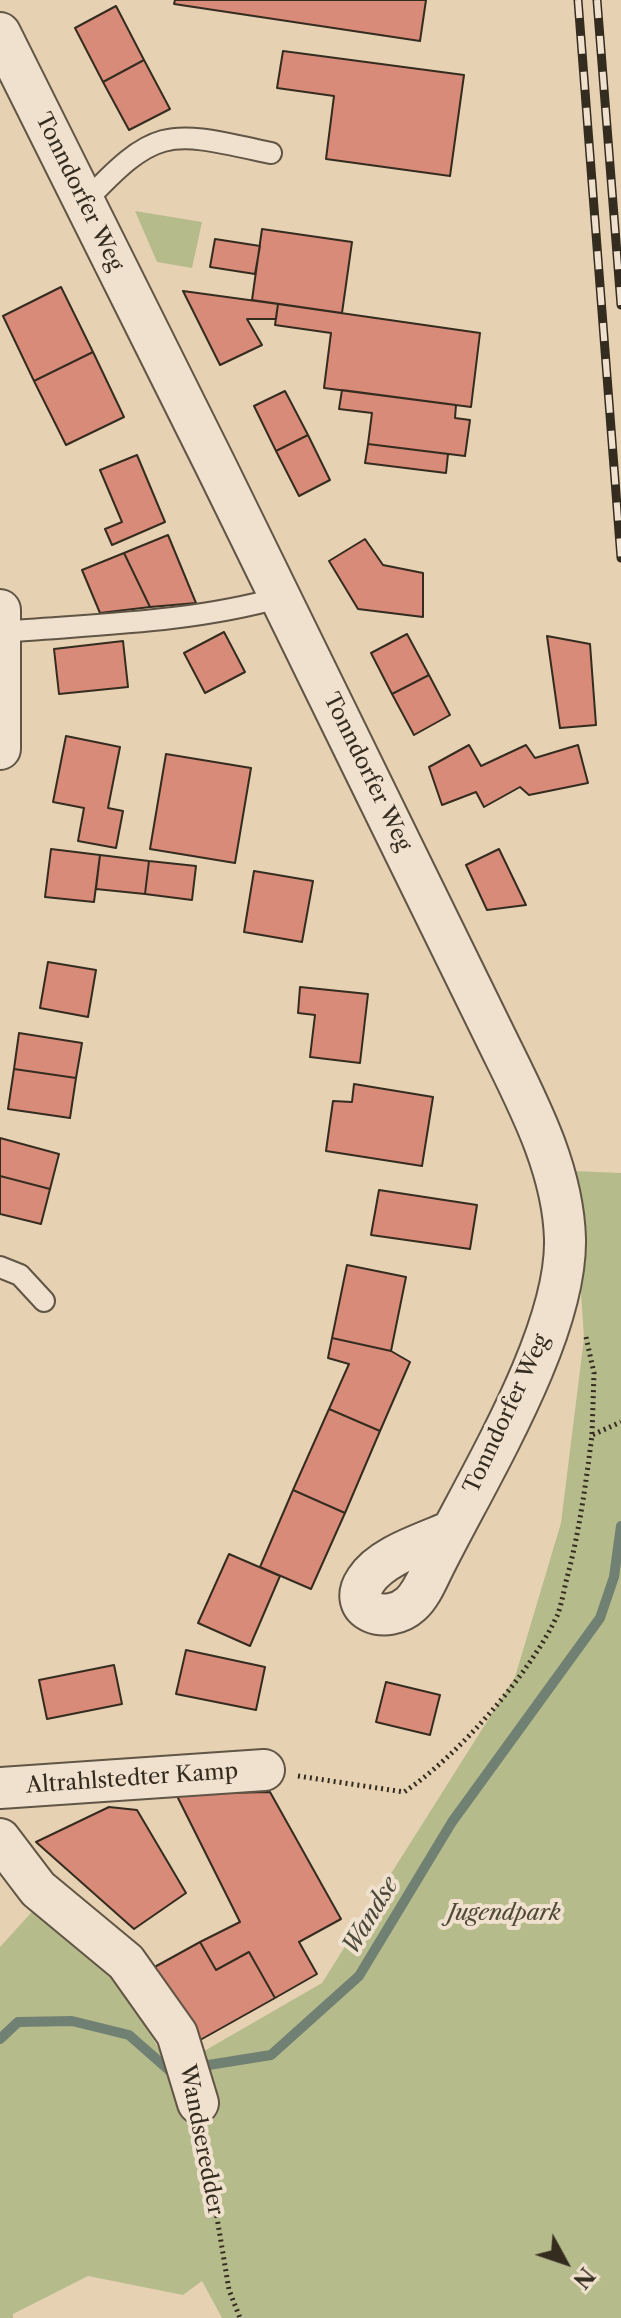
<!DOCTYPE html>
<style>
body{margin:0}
#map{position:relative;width:621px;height:2318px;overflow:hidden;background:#e6d1b3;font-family:"Libre Caslon Text",serif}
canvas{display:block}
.north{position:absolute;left:525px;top:2222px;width:80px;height:80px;-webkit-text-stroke:6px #efe1ce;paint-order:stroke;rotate:130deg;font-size:22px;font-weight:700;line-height:32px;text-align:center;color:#352c20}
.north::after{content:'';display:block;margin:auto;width:28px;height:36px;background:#352c20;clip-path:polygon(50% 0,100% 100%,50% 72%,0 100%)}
</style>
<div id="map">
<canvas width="621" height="2318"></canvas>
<div class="north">N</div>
</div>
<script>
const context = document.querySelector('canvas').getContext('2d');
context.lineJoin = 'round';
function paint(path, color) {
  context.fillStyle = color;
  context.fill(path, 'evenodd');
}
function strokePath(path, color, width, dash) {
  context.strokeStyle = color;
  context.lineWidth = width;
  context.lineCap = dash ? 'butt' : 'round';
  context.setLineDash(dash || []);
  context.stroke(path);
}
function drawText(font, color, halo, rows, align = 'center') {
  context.font = font + ' "Libre Caslon Text",serif';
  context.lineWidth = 8;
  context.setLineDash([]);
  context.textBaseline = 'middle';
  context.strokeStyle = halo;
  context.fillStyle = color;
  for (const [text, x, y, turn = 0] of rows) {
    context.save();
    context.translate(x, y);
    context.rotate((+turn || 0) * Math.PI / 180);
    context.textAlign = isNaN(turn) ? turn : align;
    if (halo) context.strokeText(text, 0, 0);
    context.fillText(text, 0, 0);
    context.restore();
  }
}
paint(new Path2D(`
 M135 211 202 222 192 268 157 262Z
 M573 1171 621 1173V2318H222L202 2281 183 2295 88 2276 13 2314V2318H0V1947L40 1903 112 1971 168 2064 199 2054 322 1983 515 1677 561 1523 584 1338Z`), '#b6bb8c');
strokePath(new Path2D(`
 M0 2039 18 2022 72 2021 129 2035 170 2071 177 2070
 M196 2067 271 2055 359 1976 452 1822 600 1618 614 1577 621 1526`), '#708072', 10);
const building = new Path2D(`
 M175 0H426L420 41 174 4Z
 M116 6 144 60 103 82 75 28Z
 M283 51 464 75 450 176 326 159 334 96 277 88Z
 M144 60 170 109 129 130 103 82Z
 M262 229 352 242 342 313 252 300Z
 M215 239 260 246 255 274 210 267Z
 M61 287 93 352 34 381 3 316Z
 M183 291 278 304 276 319H247L262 345 220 365Z
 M278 304 480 333 471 407 324 388 331 333 275 325Z
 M93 352 124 417 66 445 34 381Z
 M342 390 456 405 455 418 470 420 465 456 368 444 372 413 339 409Z
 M285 391 308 435 276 451 254 406Z
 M308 435 330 480 299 496 276 451Z
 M368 444 448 454 446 473 365 463Z
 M137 455 165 522 112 545 105 529 122 522 100 470Z
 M168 535 196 603 150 607 124 553Z
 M365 539 383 565 423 573V617L358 609 329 561Z
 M124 553 150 607 100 613 82 570Z
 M224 632 245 672 205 693 184 653Z
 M407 634 429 675 392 694 371 653Z
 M547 636 590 644 596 725 560 728Z
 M123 641 128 687 59 694 54 649Z
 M429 675 450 715 414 735 392 694Z
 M66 736 120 747 108 808 123 811 116 848 78 841 84 808 53 802Z
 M469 745 481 766 526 745 535 758 578 745 588 783 529 795 520 787 484 807 476 792 442 805 429 767Z
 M166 754 251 768 235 863 150 849Z
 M51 849 100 855 94 902 45 897Z
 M499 849 526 905 487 910 466 865Z
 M100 855 149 861 145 894 96 889Z
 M149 861 196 866 192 900 145 894Z
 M254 871 313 881 302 942 244 932Z
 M48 962 96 970 88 1017 40 1008Z
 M300 987 368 994 360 1063 310 1057 315 1015 298 1013Z
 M19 1033 82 1043 76 1078 14 1069Z
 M14 1069 76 1078 70 1118 8 1109Z
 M354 1084 433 1097 422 1166 326 1151 333 1101 352 1102Z
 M0 1138 59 1154 50 1189 0 1176Z
 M0 1176 50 1189 41 1224 0 1214Z
 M379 1190 477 1205 470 1249 371 1235Z
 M347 1265 406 1277 391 1351 332 1338Z
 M332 1338 391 1351 410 1362 380 1431 329 1409 349 1364 328 1358Z
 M329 1409 380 1431 345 1513 293 1490Z
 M293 1490 345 1513 311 1589 260 1567Z
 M229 1554 280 1576 250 1646 198 1623Z
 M186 1650 265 1667 256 1710 176 1694Z
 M114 1665 122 1704 47 1719 39 1680Z
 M386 1682 440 1695 430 1735 376 1722Z
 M270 1792 341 1919 299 1942 317 1974 275 1998 249 1952 216 1970 200 1942 240 1922 176 1794Z
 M109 1807 137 1810 186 1893 134 1929 36 1842Z
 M200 1942 216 1970 249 1952 275 1998 193 2044 151 1969Z`);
paint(building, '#d88b78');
strokePath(building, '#352c20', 2);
const service = new Path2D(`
 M84 203C158 124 168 131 271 153
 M2 632C96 624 190 623 282 597
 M0 1267 20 1275 44 1301`);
const minor = new Path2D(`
 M0 33C141 314 281 596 418 879 443 930 468 981 493 1032 524 1096 563 1165 565 1239 567 1336 477 1479 433 1568 427 1580 421 1595 411 1604 387 1626 345 1611 366 1580 382 1555 426 1543 451 1531
 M0 610V749
 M0 1788 264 1770
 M0 1839 38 1889 126 1962 177 2034 198 2103`);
strokePath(service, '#615545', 24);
strokePath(minor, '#615545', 44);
strokePath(new Path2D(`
 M586 1337 594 1373 592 1435
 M298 1776 404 1792C457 1757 530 1674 557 1616 562 1604 564 1588 568 1574 580 1528 586 1482 592 1435L621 1422
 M204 2139 229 2290 240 2318`), '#352c20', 5, [2, 4]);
strokePath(service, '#efe1ce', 20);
strokePath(minor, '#efe1ce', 40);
const rail = new Path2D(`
 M578 0 621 558
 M597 0 621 305`);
strokePath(rail, '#352c20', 9);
strokePath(rail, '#efe1ce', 6, [18]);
drawText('22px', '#352c20', '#efe1ce', [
 ["Tonndorfer Weg",79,192,64],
 ["Tonndorfer Weg",367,772,64],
 ["Tonndorfer Weg",507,1414,-65],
 ["Altrahlstedter Kamp",132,1779,-4],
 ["Wandseredder",201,2140,79]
]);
drawText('italic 22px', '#4f4936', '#efe1ce', [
 ["Jugendpark",504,1914]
]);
drawText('italic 24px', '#49483b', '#efe1ce', [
 ["Wandse",371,1916,-59]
]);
</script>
